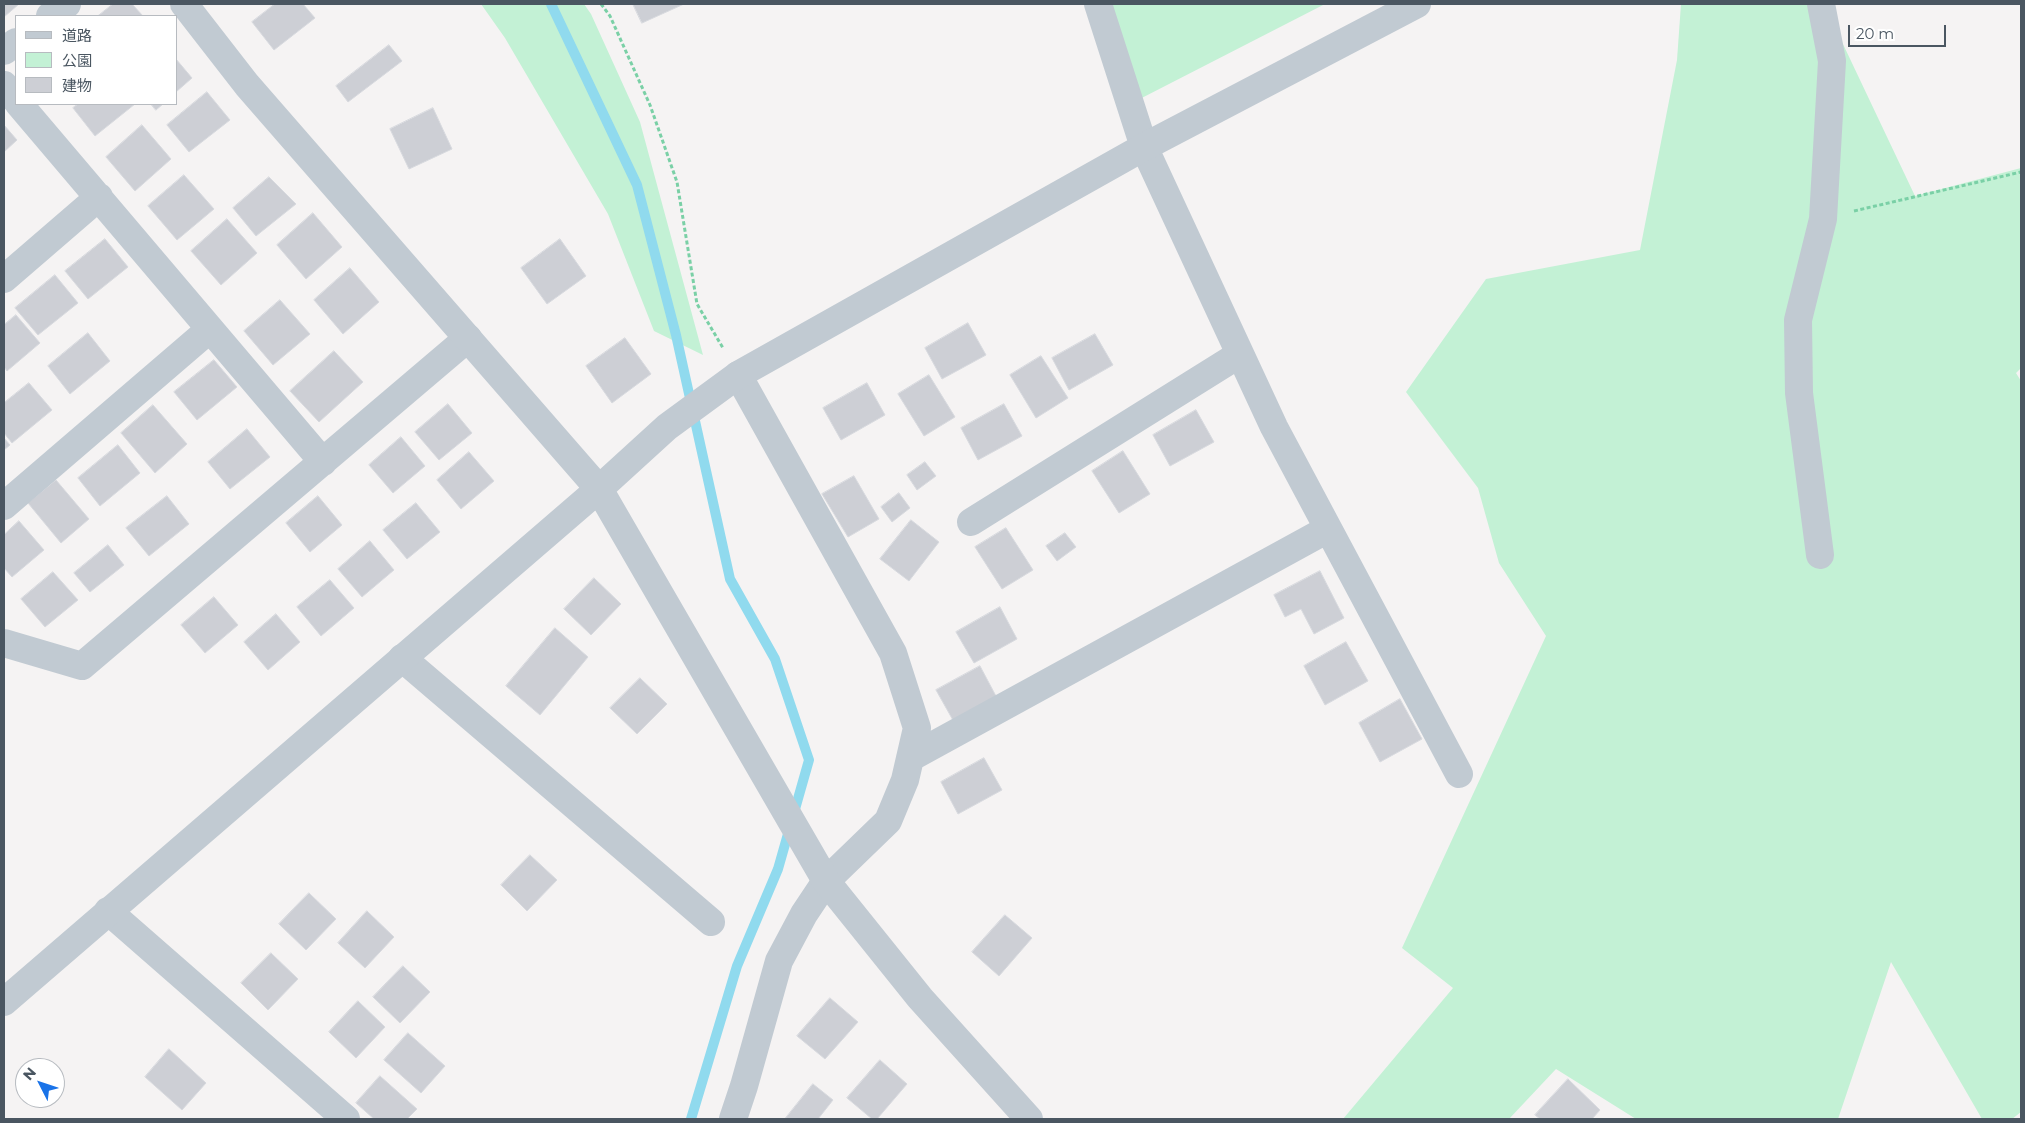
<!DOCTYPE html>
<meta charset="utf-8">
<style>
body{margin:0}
#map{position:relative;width:2025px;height:1123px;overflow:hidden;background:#f5f3f3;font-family:Montserrat,"Noto Sans JP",sans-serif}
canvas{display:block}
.frame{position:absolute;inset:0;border:5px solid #4a5661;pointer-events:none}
.legend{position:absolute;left:15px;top:15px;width:162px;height:90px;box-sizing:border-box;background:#fff;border:1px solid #b7bbc0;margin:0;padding:6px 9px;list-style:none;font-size:15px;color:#4a5661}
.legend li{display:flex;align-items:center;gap:10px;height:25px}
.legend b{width:25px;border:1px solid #b7bbc0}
.north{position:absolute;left:15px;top:1058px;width:50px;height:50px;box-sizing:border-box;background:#fff;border:1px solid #b7bbc0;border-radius:50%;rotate:311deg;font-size:14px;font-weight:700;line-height:20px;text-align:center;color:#4a5661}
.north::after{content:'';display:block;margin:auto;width:18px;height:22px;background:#1a73e8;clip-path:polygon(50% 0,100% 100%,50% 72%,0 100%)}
.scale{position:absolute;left:1848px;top:25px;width:98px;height:22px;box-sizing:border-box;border:2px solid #4a5661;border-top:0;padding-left:6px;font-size:15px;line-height:18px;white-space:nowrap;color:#4a5661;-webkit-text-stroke:4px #fff;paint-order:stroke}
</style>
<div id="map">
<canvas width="2025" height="1123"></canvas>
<div class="frame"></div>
<ul class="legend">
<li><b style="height:6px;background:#c1cad2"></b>道路</li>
<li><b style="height:14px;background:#c3f1d5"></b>公園</li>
<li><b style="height:14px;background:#cdcfd5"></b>建物</li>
</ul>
<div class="north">N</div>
<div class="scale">20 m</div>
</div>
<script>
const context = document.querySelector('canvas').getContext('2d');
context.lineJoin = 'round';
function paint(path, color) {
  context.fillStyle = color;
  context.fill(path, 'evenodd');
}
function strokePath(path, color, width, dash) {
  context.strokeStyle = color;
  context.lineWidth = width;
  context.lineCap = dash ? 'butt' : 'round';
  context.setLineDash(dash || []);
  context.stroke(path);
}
paint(new Path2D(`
 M481 4H584L591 14 640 122 703 355 654 331 608 214 505 38Z
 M1098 4H1325L1130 104Z
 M1681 4H1824L1915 196 2021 168V368L2016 373 2021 381V1112L2012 1119H1982L1891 962 1838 1119H1636L1556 1069 1509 1119H1343L1453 988 1402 948 1546 636 1499 563 1478 488 1406 392 1486 279 1640 250 1677 60Z`), '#c3f1d5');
strokePath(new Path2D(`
 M551 4 637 185 676 335 730 579 775 659 809 760 778 869 737 966 691 1119`), '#90daee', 10);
const building = new Path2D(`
 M4 4H19L4 17Z
 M113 4H132L143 16H98Z
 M275 4H303L315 18 274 50 252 22Z
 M633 4H684L642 23Z
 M389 45 402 61 348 102 336 86Z
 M176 59 192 78 176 92Z
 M207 92 230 120 189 152 167 125Z
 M78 104H135L95 136 73 108Z
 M151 104H163L156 110Z
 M433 108 452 149 409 169 390 129Z
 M4 125 17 140 4 152Z
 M142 125 171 159 135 191 106 157Z
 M184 175 214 209 177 240 148 206Z
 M269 177 296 204 256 236 233 208Z
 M313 213 342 247 306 279 277 245Z
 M227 219 257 253 221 285 191 251Z
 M105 239 128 267 88 299 65 271Z
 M560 239 586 276 547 304 521 268Z
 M350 268 379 302 343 334 314 300Z
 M55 275 78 303 38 335 15 308Z
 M280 300 310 334 273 365 244 331Z
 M16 315 40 343 7 371 4 367V325Z
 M968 323 986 355 942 379 925 348Z
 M88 333 110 361 70 394 48 366Z
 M1095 334 1113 365 1069 390 1052 358Z
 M625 338 651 374 612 403 586 366Z
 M334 351 363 382 319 422 290 391Z
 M1041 356 1068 398 1036 418 1010 375Z
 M214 360 237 387 197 420 174 392Z
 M929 375 955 417 924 436 898 394Z
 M29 383 52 410 12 443 4 433V403Z
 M867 383 885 415 841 440 823 408Z
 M448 404 472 433 439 460 415 432Z
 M1004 404 1022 436 978 460 961 428Z
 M153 405 187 444 155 473 121 433Z
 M1196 410 1214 442 1170 466 1153 435Z
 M247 429 270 457 230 489 208 462Z
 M401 437 425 466 393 493 369 465Z
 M4 438 10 445 4 450Z
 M118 445 140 473 100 506 78 478Z
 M1123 451 1150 494 1119 513 1092 471Z
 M469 452 494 481 461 509 437 480Z
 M925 462 936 476 917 490 907 475Z
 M854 476 879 519 848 537 822 494Z
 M56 480 89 519 61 543 28 503Z
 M899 493 910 508 892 522 881 507Z
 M167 496 189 524 149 556 126 528Z
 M318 496 342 525 310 552 286 523Z
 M416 503 440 532 407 559 383 530Z
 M911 520 939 542 909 581 880 559Z
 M19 521 44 550 12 577 4 568V535Z
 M1006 528 1033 570 1002 589 975 547Z
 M1065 533 1076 547 1057 561 1046 546Z
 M370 541 394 570 362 597 338 569Z
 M108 545 124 565 90 592 74 573Z
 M1320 571 1344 618 1314 634 1301 609 1285 617 1274 595Z
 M53 572 78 600 45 627 21 599Z
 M594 578 621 604 591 635 564 609Z
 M330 580 354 608 321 636 297 607Z
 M214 597 238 625 205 653 181 625Z
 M1000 607 1017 639 974 663 956 632Z
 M276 614 300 642 268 670 244 642Z
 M555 628 588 657 540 715 506 686Z
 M1346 642 1368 681 1325 705 1304 666Z
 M980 666 997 698 954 722 936 690Z
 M640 678 667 704 637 734 610 708Z
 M1400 699 1422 739 1380 762 1359 723Z
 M984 758 1002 790 958 814 941 782Z
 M530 855 557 880 527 911 501 885Z
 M309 893 336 919 306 950 279 924Z
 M367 911 394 937 365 968 338 943Z
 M1005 915 1032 938 999 976 972 952Z
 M271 953 298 979 268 1010 241 983Z
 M403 966 430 992 400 1023 373 997Z
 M830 998 858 1022 825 1059 797 1036Z
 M358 1001 385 1027 356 1058 329 1032Z
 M408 1033 445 1066 421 1093 384 1060Z
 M169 1049 206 1083 182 1110 145 1077Z
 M880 1060 907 1084 877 1119H872L847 1098Z
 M380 1076 417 1109 407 1119H374L356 1103Z
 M1568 1079 1600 1110 1592 1119H1540L1535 1115Z
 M813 1084 833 1100 818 1119H785Z`);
paint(building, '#cdcfd5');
strokePath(building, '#d7d9de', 1);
strokePath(new Path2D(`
 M601 4 610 16 650 105 677 182 697 304 723 348
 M1854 211 2021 172`), '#7ad0a6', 3, [4, 2.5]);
strokePath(new Path2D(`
 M1098 4 1144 147 1274 427 1459 774
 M50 16 67 4
 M4 51 16 42
 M4 85 16 100
 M19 104 323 462
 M4 279 99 197
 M4 506 210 329
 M971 522 1240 354
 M1820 555 1799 393 1798 320 1823 219 1832 61 1821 4
 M4 643 82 666 468 338
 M402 658 711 922
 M910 758 1328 529
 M108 911 346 1119
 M733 1119 744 1086 779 961 804 914 826 881 888 821 905 780 917 728 893 653 738 375`), '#c1cad2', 28);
strokePath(new Path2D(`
 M184 4 247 85 599 489 826 881 920 998 1029 1119
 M4 1002 599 489 667 427 738 375 1144 147 1417 4`), '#c1cad2', 28);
</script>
